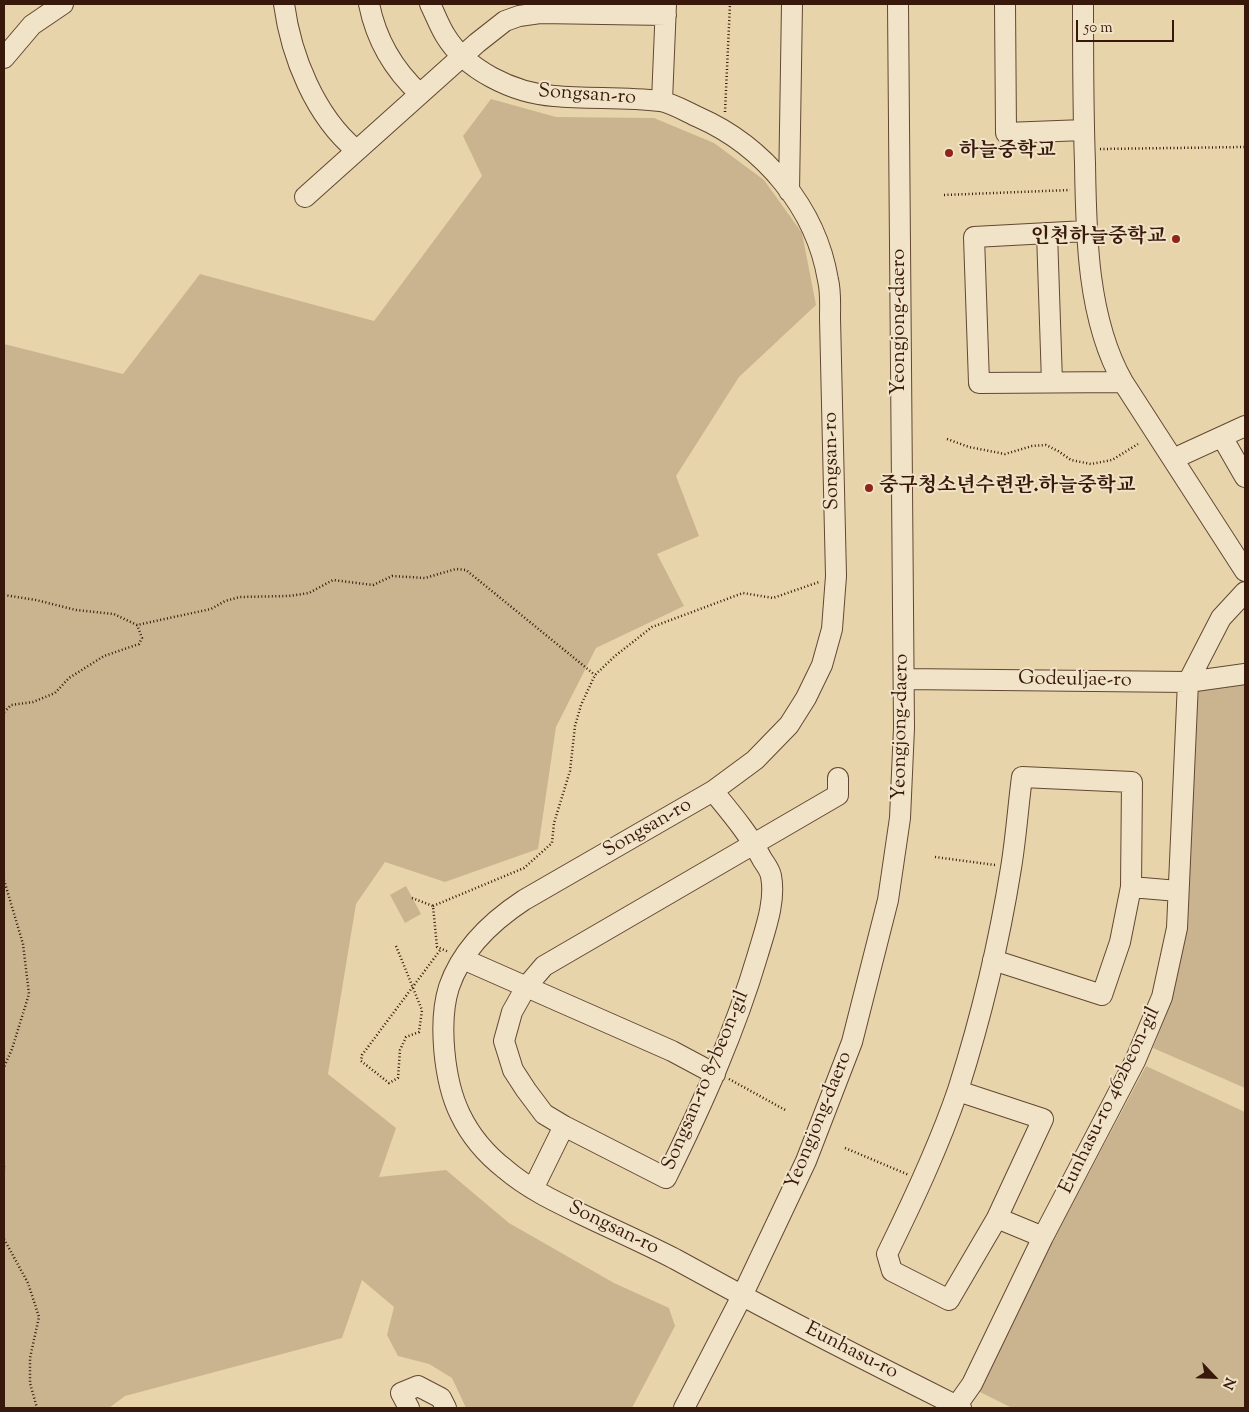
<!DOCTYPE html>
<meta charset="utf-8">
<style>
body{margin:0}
#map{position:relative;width:1249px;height:1412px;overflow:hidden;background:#e8d4aa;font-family:"Sorts Mill Goudy",serif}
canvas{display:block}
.frame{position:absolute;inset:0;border:5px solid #37180b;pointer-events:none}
.north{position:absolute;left:1189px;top:1352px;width:50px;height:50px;-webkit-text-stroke:4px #f0e3c8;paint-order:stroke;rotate:114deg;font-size:14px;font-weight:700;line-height:20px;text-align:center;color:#37180b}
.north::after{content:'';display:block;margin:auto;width:18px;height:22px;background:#37180b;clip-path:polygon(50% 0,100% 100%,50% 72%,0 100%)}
.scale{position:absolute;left:1076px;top:20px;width:98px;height:22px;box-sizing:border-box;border:2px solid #37180b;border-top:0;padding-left:6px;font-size:15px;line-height:18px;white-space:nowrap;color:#37180b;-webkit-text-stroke:4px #f0e3c8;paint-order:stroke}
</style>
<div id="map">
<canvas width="1249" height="1412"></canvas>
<div class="frame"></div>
<div class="north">N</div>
<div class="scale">50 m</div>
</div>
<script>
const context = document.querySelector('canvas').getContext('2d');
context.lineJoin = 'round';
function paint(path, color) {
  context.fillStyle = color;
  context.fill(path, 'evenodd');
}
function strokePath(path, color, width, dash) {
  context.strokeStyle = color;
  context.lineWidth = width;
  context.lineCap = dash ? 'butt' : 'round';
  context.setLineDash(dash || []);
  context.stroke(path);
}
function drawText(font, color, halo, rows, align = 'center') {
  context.font = font + ' "Sorts Mill Goudy","Noto Serif KR",serif';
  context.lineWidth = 4;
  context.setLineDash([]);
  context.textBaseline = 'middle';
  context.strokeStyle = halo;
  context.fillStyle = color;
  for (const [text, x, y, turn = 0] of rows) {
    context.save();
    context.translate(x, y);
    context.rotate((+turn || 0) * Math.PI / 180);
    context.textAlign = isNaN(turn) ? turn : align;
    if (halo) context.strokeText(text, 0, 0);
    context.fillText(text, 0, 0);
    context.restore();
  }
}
paint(new Path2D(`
 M491 99 556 117 654 118 714 143 764 180 802 233 816 305 739 377 676 476 699 536 657 554 684 606 596 648 556 727 538 849 445 882 385 862 356 904 328 1074 396 1128 379 1177 446 1170 509 1223 614 1283 669 1308 675 1326 632 1408H466L452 1378 429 1364 398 1356 387 1335 394 1307 362 1280 342 1338 125 1396 109 1408H4V344L123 374 200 274 374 321 482 176 463 136Z
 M1245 685V1088L1153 1048 1171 1002 1188 926 1195 687Z
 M406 886 421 914 405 923 390 895Z
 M1146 1066 1245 1112V1408H1012L974 1389Z`), '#cab48f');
const minor = new Path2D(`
 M284 4C291 56 315 116 356 150
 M369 4C376 39 394 70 420 94
 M430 4C435 14 439 25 445 35 466 70 513 93 554 96 589 99 625 97 660 101 672 103 687 112 698 117 764 146 816 208 828 280 831 292 830 305 830 318L836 576 832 629 822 665 806 698 789 725 755 760 713 791 524 900C492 921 462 949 449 987 438 1022 444 1081 460 1114 470 1135 487 1155 505 1169 527 1188 554 1201 581 1214 612 1229 644 1243 675 1259 697 1271 719 1283 741 1295 814 1334 887 1371 961 1408
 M1005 4 1006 133 1084 130
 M1083 4C1083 57 1083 110 1085 163 1086 234 1087 319 1123 382L1245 571
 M4 58 32 25 63 4
 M662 101 666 4
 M789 191 792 4
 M305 197 477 43 505 21 519 16 540 13 666 15
 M1086 231 974 237 979 383 1123 382
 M1047 233 1052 382
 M1222 437 1245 477
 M1173 459 1245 426
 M904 679 1188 682 1245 674
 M463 959 672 1051 715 1074
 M993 960 1102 995 1120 942 1131 887 1178 891
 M958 1091 1043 1119 997 1218 1043 1237
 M564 1126 544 1114 526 1090 513 1070 504 1041 512 1012 526 987 544 966 838 795V778
 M533 1189 564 1126 666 1178C702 1105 735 1032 758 954 765 930 776 901 771 876 770 870 765 864 762 859 749 834 731 813 713 791
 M997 1218 949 1300 892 1271 887 1254C913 1201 939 1146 958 1090 981 1018 999 943 1011 868 1016 838 1018 807 1022 777L1132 782 1131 887
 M409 1408 401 1393 418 1386 441 1398 446 1408
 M684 1408 742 1296 806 1161 852 1042 888 900 900 818 904 728 898 4
 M955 1408 972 1384 1043 1237 1135 1061 1162 997 1177 928 1188 682 1221 618 1245 592`);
strokePath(minor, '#634733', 22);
strokePath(new Path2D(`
 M725 112 730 4
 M1100 149 1245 147
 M944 195 1070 190
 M947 439 969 447 1005 454 1032 446 1046 445 1058 451 1071 460 1091 464 1112 460 1138 444
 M4 595 36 600 76 610 114 614 137 625 211 609 225 601 240 597 289 596 309 593 333 580 373 585 392 576 425 578 456 569 466 570 595 675
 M4 712 11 705 33 702 55 693 69 678 104 656 139 644 142 638 137 625
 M935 857 995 865
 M4 880 23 944 29 994 12 1049 4 1067
 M412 898 433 906 437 947 449 952
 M433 906 524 868 552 843 554 823 570 771 575 726 581 705 595 675 615 656 652 627 743 593 773 598 819 582
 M396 946 422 1010 419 1032 406 1037 400 1050 398 1078 389 1083 361 1061 362 1055 441 949
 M729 1079 787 1111
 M845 1148 909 1175
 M4 1166V1170
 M4 1239 28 1283 39 1317 30 1358V1383L37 1408`), '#37180b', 2.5, [1, 2.5]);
strokePath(minor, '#f0e3c8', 20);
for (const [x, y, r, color] of [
 [949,153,5,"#8f2418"],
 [1176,239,5,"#8f2418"],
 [869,488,5,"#8f2418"]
]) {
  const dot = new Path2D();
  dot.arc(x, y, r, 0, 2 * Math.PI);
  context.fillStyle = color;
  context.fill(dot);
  strokePath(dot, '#f0e3c8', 2);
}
drawText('20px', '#37180b', '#f0e3c8', [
 ["Songsan-ro",587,96,4],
 ["Yeongjong-daero",901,322,-90],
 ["Songsan-ro",833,461,-91],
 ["Godeuljae-ro",1075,681,1],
 ["Yeongjong-daero",902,727,-89],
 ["Songsan-ro",648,829,-30],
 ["Songsan-ro 87beon-gil",707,1081,-67],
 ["Eunhasu-ro 462beon-gil",1111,1101,-64],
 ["Yeongjong-daero",820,1121,-68],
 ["Songsan-ro",613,1229,26],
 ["Eunhasu-ro",851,1352,27]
]);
drawText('bold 20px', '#37180b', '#f0e3c8', [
 ["하늘중학교",959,153],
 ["인천하늘중학교",1166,239,"right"],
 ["중구청소년수련관.하늘중학교",879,488]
], 'left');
</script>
